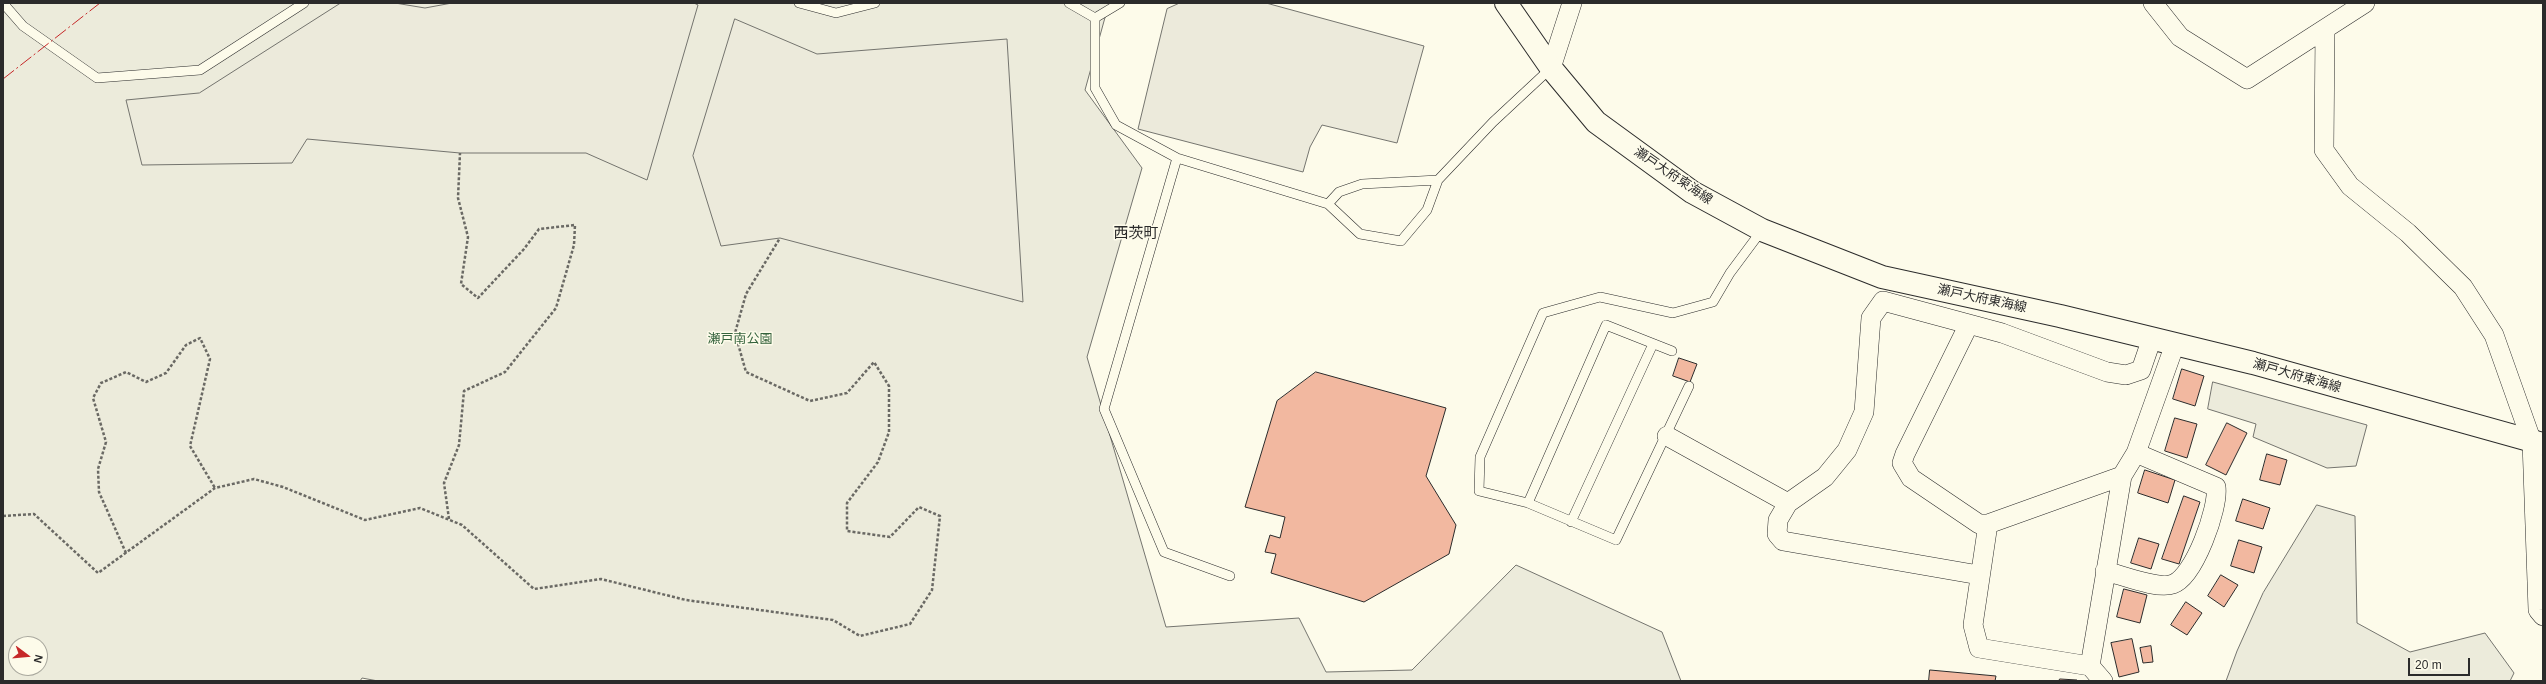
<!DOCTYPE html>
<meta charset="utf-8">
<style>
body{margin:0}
#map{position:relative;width:2546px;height:684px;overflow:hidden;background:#fdfbea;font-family:Helvetica,sans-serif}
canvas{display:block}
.frame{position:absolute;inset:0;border:4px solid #2b2b2b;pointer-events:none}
.north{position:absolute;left:8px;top:636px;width:40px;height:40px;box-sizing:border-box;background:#fdfbea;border:1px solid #a9a89e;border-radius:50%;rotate:106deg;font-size:11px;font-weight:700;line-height:16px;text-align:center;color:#2b2b2b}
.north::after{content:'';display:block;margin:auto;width:14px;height:18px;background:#c62828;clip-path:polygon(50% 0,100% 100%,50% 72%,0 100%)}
.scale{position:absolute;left:2408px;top:658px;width:62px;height:18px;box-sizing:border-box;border:2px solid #2b2b2b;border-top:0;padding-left:5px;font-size:12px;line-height:14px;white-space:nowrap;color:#2b2b2b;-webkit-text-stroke:3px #fdfbea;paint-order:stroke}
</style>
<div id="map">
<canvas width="2546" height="684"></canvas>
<div class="frame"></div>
<div class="north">N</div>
<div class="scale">20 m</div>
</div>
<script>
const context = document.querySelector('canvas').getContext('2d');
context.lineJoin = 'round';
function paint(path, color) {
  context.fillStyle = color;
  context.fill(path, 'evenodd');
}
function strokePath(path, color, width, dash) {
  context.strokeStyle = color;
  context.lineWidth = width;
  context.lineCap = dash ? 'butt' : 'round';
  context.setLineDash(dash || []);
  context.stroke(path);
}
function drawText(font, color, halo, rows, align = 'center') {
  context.font = font + ' Helvetica,"Noto Sans JP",sans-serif';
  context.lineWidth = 3;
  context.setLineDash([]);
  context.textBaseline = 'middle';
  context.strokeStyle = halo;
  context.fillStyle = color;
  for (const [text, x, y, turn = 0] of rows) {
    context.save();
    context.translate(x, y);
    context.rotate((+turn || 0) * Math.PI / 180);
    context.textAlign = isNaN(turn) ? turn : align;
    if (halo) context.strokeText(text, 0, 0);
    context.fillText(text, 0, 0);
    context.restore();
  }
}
const green = new Path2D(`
 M3 3H1109L1085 90 1142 168 1087 357 1166 627 1299 618 1326 672 1412 670 1516 565 1662 632 1681 681H378L362 678 360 681H3ZM16 644H40V668H16Z
 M2213 382 2367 425 2356 466 2327 468 2253 437 2256 424 2208 409Z
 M2317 505 2355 516 2357 623 2410 652 2485 633 2514 673 2510 681H2226L2237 651 2263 593Z`);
paint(green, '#ecebdb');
strokePath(green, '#74746e', 1);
const parking = new Path2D(`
 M341 3H395L425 8 452 3H694L698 5 647 180 586 153H460L307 139 292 163 142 165 126 100 199 93Z
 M1180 3H1266L1424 46 1397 143 1322 125 1310 147 1303 172 1138 129 1167 9Z
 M735 19 817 54 1007 39 1023 302 780 238 721 246 693 156Z`);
paint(parking, '#eceadb');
strokePath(parking, '#74746e', 1);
const building = new Path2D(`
 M1679 358 1697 364 1690 382 1673 376Z
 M2182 369 2204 376 2195 406 2173 399Z
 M1316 372 1446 408 1426 476 1456 525 1449 554 1364 602 1271 573 1276 554 1265 552 1270 535 1280 538 1285 517 1245 507 1277 401Z
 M2175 418 2197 424 2187 458 2165 451Z
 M2227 423 2247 433 2226 475 2206 465Z
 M2267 454 2287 460 2280 485 2260 480Z
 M2145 470 2175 480 2168 503 2138 493Z
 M2184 496 2200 502 2179 564 2162 559Z
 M2243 499 2270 508 2263 529 2236 521Z
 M2139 538 2159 544 2151 569 2131 563Z
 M2239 540 2262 547 2254 573 2231 566Z
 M2221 575 2238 585 2224 607 2208 596Z
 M2124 589 2147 595 2140 623 2117 617Z
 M2186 602 2202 613 2187 635 2171 625Z
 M2132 639 2139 672 2119 677 2111 643Z
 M2151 646 2153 662 2143 663 2140 648Z
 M1930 670 1996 676 1995 681H1929Z
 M2060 679 2077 680 2076 681H2059Z`);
paint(building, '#f2b8a0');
strokePath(building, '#2b2b2b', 1);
const service = new Path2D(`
 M3 3 23 26 97 78 200 70 304 3
 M799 3 836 13 875 3
 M1069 3 1095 18
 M1095 18V88L1116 125 1177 158
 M1095 18 1120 3
 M1328 204 1339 192 1362 184 1438 180
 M1689 386 1616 540 1528 503 1479 491 1480 457 1543 313 1600 297 1673 313 1713 302 1730 273 1762 230
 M1528 503 1606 325 1672 351
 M1571 522 1653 344
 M1230 576 1164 552 1104 409 1177 158 1328 204 1360 234 1401 241 1427 210 1438 180 1493 122 1551 68`);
const minor = new Path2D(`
 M2153 3 2180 37 2247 79 2365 3
 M2325 29 2324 150 2350 186 2408 233 2463 287 2494 335 2532 442 2538 610 2543 616
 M1551 68 1572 3
 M1969 324 1905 454 1902 463 1911 478 1979 524H1988L2122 476
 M1667 436 1788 503
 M1988 524 1973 625 1979 648 2090 666 2103 681
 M2105 571C2122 575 2158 590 2173 584 2194 577 2219 508 2216 487L2136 453
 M1979 575 1783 541 1777 534 1778 520 1788 503 1825 477 1847 450 1864 412 1871 318 1883 301 2002 333 2107 372 2126 375 2141 370 2152 338
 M2090 666 2122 476 2136 453 2175 344`);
const primary = new Path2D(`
 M1506 3 1551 68 1596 122 1692 192 1762 230 1882 277 2060 316 2253 363 2543 444`);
strokePath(service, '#2b2b2b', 10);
strokePath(minor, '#2b2b2b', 20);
strokePath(primary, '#2b2b2b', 24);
strokePath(new Path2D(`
 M3 516 34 514 98 573 215 488 254 479 283 487 365 520 420 508 462 525 534 589 601 579 686 600 833 620 860 636 910 624 932 590 940 516 919 507 890 537 847 531V503L878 462 889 432V386L874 362 847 393 810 401 746 372 735 333 746 294 780 238
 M449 519 444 483 459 445 464 391 505 372 556 308 574 245 575 225 539 229 524 249 478 298 461 284 468 237 458 198 460 153
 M126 553 99 492 98 469 106 442 93 398 101 383 126 372 146 382 166 373 186 345 200 338 210 359 190 446 215 488`), '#6a6964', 2.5, [3, 2]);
strokePath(service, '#fdfbea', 9);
strokePath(minor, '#fdfbea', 19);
strokePath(primary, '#fdfbea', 22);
strokePath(new Path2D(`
 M3 79 100 3`), '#c62828', 1, [14, 3, 2, 3]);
drawText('13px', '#2b2b2b', '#fdfbea', [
 ["瀬戸大府東海線",1673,176,34],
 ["瀬戸大府東海線",1982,299,12],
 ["瀬戸大府東海線",2297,376,16]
]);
drawText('13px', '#34623c', '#fdfbea', [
 ["瀬戸南公園",740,339]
]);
drawText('15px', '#2b2b2b', '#fdfbea', [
 ["西茨町",1136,234]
]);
</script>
